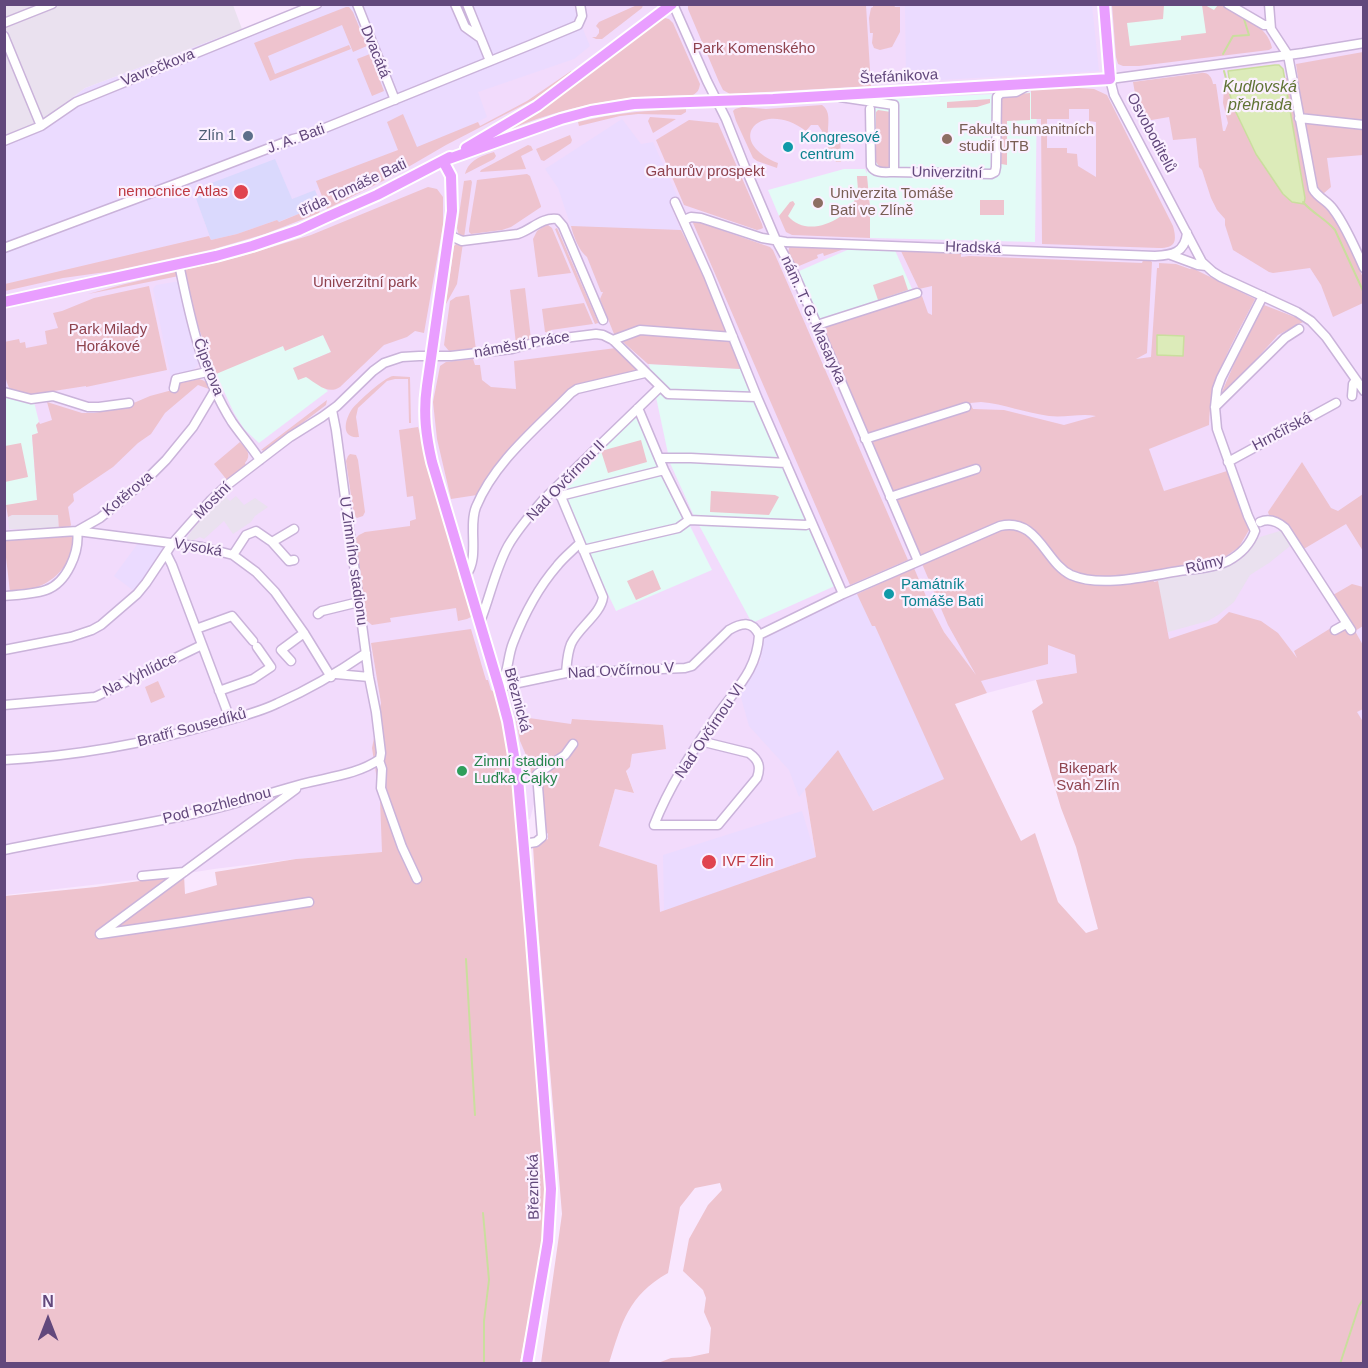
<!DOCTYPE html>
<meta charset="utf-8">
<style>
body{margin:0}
#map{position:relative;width:1368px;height:1368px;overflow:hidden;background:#f9e7fe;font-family:Arial,sans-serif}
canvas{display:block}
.frame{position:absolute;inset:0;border:6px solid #62487c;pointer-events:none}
.north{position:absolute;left:18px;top:1290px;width:60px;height:60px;-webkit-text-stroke:4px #fbf0ff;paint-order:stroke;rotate:0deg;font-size:16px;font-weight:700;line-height:24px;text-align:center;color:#62487c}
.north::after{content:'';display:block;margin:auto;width:21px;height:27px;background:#62487c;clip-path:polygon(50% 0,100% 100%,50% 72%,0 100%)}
</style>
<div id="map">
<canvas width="1368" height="1368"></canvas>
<div class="frame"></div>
<div class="north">N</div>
</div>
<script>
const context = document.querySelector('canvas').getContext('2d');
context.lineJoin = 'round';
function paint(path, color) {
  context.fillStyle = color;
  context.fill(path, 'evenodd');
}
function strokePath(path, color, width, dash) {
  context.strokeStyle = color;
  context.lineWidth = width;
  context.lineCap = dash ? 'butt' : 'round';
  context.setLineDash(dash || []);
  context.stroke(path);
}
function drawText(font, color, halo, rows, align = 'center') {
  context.font = font + ' Arial,sans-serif';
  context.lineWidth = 4.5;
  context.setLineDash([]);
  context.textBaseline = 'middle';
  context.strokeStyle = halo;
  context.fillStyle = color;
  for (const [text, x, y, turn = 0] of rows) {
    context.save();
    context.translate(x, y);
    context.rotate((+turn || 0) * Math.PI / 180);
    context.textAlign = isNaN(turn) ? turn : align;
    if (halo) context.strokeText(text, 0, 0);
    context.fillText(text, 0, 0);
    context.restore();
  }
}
paint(new Path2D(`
 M315 5H1363V720L1217 623 1077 673 1036 680 987 693 980 681 944 632 928 601 805 789 816 857 659 913 656 865 599 846 615 789 634 793 626 770 630 767 632 753 663 725 572 719V724L539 786 530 819 527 820 512 831 398 899 382 852 296 859 214 869 170 876 5 895V138Z`), '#f2dbfc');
paint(new Path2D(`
 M324 5H573L590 46 574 59 478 92 487 117 412 156 398 149 315 190 292 199 194 190 209 236 5 284 4 136 43 120 85 88 242 29 250 34Z
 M905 5H1092L1099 71 906 82Z
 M622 119 641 144 653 142 679 200 673 212 681 230 601 292 587 257 583 254 572 230 558 188 545 169Z
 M180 281 199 353 198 365 193 370 173 378H171L153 289 156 285Z
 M139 542 163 546V551L162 556 134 591 114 576Z
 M857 594 875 625 945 779 872 811 824 767 799 797 789 770 749 726 740 694 761 660 762 637Z
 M802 811 816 857 664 911 663 855Z`), '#ebdbff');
paint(new Path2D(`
 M5 5H233L242 29 85 88 43 120 5 136Z
 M236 496 244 505 255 498 268 507 255 516 251 522 233 534 224 521 204 539 200 537 192 541 186 539 195 526 226 497 230 501Z
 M12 515H58L59 529H9L8 517Z
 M1283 530 1290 546 1269 563 1250 575 1234 602 1218 615 1208 621 1168 632 1161 603 1157 578 1231 562 1260 537Z`), '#eae1ef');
paint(new Path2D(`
 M1160 5H1218L1219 40 1126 52 1121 19Z
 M1037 92 1035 242 870 238V208L867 180 840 230 789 229 779 216 768 190 844 169H865L867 174 868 100Z
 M854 247 894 248 913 291 825 319 819 320 816 316 797 272Z
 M323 335 331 352 296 367 328 391 259 443 244 429 234 413 216 374 236 364 283 346 286 350Z
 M649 364 741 369 806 521 837 585 752 623 694 516 670 463Z
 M5 396 34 402 39 422 36 425 38 433 32 435 37 500 5 506Z
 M633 416H637L640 419 657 460 712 570 616 611 574 523 566 504 563 487Z`), '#e3fbf6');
paint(new Path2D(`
 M275 159 292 199 315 190 320 202 319 206 278 222 277 220 237 234 211 240 193 190Z`), '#dad9fd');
paint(new Path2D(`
 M688 4 866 5 871 86 730 94 723 90 719 82 688 9Z
 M1221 4C1239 15 1268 25 1272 48L1269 50 1139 66H1123L1118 64 1116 57 1112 5H1164L1163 19 1127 23 1130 46 1181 40V36L1206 33 1202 5H1205L1214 10 1218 5Z
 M637 5H643L642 8 602 39H596L592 37H596L599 33V29L596 26 599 22Z
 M871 5H894L895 7H900V32L892 47 880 50 874 48 872 43 873 33H870L869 18 871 8 873 7V5Z
 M346 7H349L353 12 367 46 353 52 342 25 268 56 275 74 349 45 351 49 270 81 254 43Z
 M665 18 669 19 673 23 700 84C699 90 698 92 693 95 675 96 656 96 638 97 592 102 546 113 504 132V131L532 116 660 20Z
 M1363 52V123L1303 115 1296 64Z
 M370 54 384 91 372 96 357 59Z
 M571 71 572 72 535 99 446 145 391 177 327 209 316 181 398 150 387 122 403 114 417 147 478 122 480 126 527 101Z
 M1201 73C1208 72 1212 77 1213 84H1216L1223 131H1225L1228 123 1223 103 1224 88 1228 87C1240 128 1260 159 1283 194L1305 198 1284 78H1288L1290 83 1313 193 1333 212 1353 253 1363 278V303L1333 317 1321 285 1310 268 1273 273 1269 272 1233 250 1225 225V219L1217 210 1211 198 1202 170 1199 167 1196 138 1173 140 1169 117 1140 122 1133 82Z
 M1079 88 1094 89 1107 95 1173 226C1177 241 1176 248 1159 248L1042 244 1041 119H1031V89ZM1069 109H1089V121L1096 122V177L1078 166 1077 154 1067 153V148H1047V119H1069Z
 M1030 93V120L1007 121V165L1001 164 1002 95Z
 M990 99V103L977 107 947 108V102Z
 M822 105C831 111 828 123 828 133H840L841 162H836C834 158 831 154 829 151 826 144 831 140 821 138L822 131 818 125H811L806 131C763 98 721 139 778 163L777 168 757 161 753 158 736 121 733 111 735 109 742 107 766 109Z
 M686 109V112L681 115 638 114 620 116 579 126 578 122C615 113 648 110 686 109Z
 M878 110 891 112 892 164 889 167 880 168 876 162V112Z
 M650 117 676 119 653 133 648 121Z
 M689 120 718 123 762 224 763 228 761 229 757 230 684 205 656 140Z
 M1304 122 1363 127V155L1327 158 1331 187 1323 194H1320L1317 189Z
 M570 135 572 140 571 143 544 161 541 160 536 149Z
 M528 145 531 146 533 150 521 156 526 169 480 172 481 170Z
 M494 152 496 156 494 159 465 174C469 160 481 156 494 152Z
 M527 174 530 176 541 206V207L511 227 502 230 471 234 469 232V229L477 180Z
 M857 176H867L870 208V238L792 235 786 232 779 216 790 202 793 201 795 204 788 216C807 239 848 221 857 195 859 190 857 182 857 176Z
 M471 180 472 182 464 238 459 236 457 228 464 181Z
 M428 187 437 189 443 197V225L424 333 415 331 407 337 384 345 340 387C328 395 317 384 306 377L298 380 293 368 331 352 323 335 285 351 283 346 216 374 196 321 189 290 184 275 88 294 125 284 239 257 311 235Z
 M980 200H1004V215H980Z
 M318 206 320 210 319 213 265 234 214 249 113 271 63 278 5 291V284L209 236 211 240 237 234 277 220 279 222Z
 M693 221H695L770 247 773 250 908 560 850 585 693 223Z
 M546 225H548L552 228 571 273 538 277 533 239 537 231Z
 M571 226 681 230 702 272 741 369 648 364 614 334 600 299 603 292H601L587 257C579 251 573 235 571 226Z
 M557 228 598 322V323L595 324 555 229Z
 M457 243H463L457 284 446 304 454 246Z
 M790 245 845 246 844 249 824 256 823 253 817 255 818 258 799 266H795L788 252Z
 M900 249 961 251V257L969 256 1142 263 1144 258 1148 259 1152 262 1147 353 1136 359 1151 357 1157 268H1159V263L1176 264 1190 269 1192 268 1255 299C1235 339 1209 379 1209 425L1149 449 1164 491 1227 471 1249 530 1239 547 1222 559 1151 574 1154 582 1158 581 1169 639 1217 623 1229 612 1261 621 1278 633 1297 658 1294 651 1347 618 1333 595 1352 584 1363 587V626L1355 631 1364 647 1363 709 1357 712 1362 720H1364L1363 1363H658L671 1358 690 1357 709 1353 711 1328 704 1312 706 1298 703 1290 683 1271 689 1239 708 1205 722 1190 720 1183 695 1188 680 1207 668 1273C628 1296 622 1322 609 1363H541L562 1214 538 926 533 846 548 839V834L544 829 539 786 533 785 529 762 520 741 515 716 571 724 572 719 663 725 666 749 632 754 630 767 626 771 634 793 615 789 599 846 657 865 660 912 816 857 805 789 838 750 873 811 944 779 875 626H872L857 594 914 568 928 601 944 632 976 675 948 625 821 326 922 296 928 313 932 315V286L919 289ZM981 402C1004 404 1026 413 1049 416 1065 418 1081 413 1096 416L1064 425 1004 410 973 409 970 403ZM1048 645 1075 655 1077 673 1036 680 1043 703 1032 711 1061 808 1076 847 1098 929 1086 933 1058 902 1035 833 1021 841 955 704 987 693 981 681 1048 664Z
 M903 275 908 290 878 300 873 285Z
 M149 286 167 370 86 387V386L28 395 11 391C2 377 5 358 4 342L19 339 20 343 25 342 26 348 47 344 45 331 58 328 53 313 62 311 94 298Z
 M525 288 531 339 516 344 510 290Z
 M469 295 476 350 449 351 444 345 450 301 456 297Z
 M584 303 593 324 551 330 550 333 545 332 542 309Z
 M1264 305 1305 321 1278 335 1223 396 1221 394 1241 348Z
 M616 348 640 370 579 390 559 401 513 444 494 468 477 495 451 499 437 439 433 402 440 366 446 362 473 359 475 365H480L482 380 491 387 516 389 514 361Z
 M393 376 410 377 411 423H409L408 379H395L387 381 358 408 356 417 359 437C340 439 345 419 352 409 359 401 383 378 393 376Z
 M199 379C206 381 208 383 209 389L198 385 165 413 151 434 138 443 113 467 73 494 74 501 68 507 71 525 69 528 59 530 58 515H12L8 517 6 505 37 500 32 435 38 433 36 425 39 422 40 424 52 420 47 402 82 413H94L122 408 150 396 176 389 180 383Z
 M327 400 326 405 268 449 264 451 261 450Z
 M418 427 454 546 459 578 473 616 467 619 458 621 456 608 390 618 391 622 372 625 366 620 355 545 356 538 359 535 365 532 410 526V521L416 519 413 496 407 497 399 430Z
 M641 440 647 462 608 473 601 451Z
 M240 442C247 449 252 455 245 463L246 465 227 480 214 464Z
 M21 443 28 477 5 482V446Z
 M350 454 356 455 358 460 365 512 363 516 357 518 354 516 346 461 348 456Z
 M1302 462 1331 508 1338 511 1363 494V551L1346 524 1302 550 1269 515 1268 512Z
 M711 491 775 495 779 497 769 515 710 512Z
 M73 535C76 559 56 582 34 588 26 590 18 591 10 592L4 540Z
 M653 570 661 589 636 600 627 581Z
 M471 629 486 680H488L491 690 498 695 511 763 545 1182 544 1235 520 1363H5V896L96 887 184 875 185 894 217 885 215 872 296 859 382 852 380 799 372 748 381 703 371 643Z
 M158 681 165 697 151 703 145 687Z`), '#eec3ce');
const water = new Path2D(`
 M1275 65H1279L1283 69 1305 198 1304 204 1292 202 1283 194 1256 154 1233 106 1228 87V84H1230L1228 71Z
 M1157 335 1184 336 1183 356 1157 355Z`);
paint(water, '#dcebb9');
strokePath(water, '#cade9e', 1.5);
strokePath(new Path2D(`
 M1223 54 1233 36 1249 35 1244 19
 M1224 71 1227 82H1230
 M1303 202C1312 213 1326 219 1335 230L1364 293
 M466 959 475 1115
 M483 1213 489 1280 484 1321V1364
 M1340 1364 1359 1306 1364 1298`), '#cade9e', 2);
const minor = new Path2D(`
 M357 4 395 100
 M455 4 465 27 479 37
 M467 4 490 61
 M673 4 707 81 726 119 745 167 776 240 793 271 817 325 918 561
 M1228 4 1264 25H1270
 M1269 4 1271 29 1288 55 1313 189C1318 198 1328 201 1333 209 1344 223 1357 252 1364 268
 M4 23 52 4
 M4 36 41 126
 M1364 43 1303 53 1110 79 1114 95 1202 262 1213 272 1221 277 1297 312 1311 321 1326 337 1364 391
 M840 97 894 105V172L991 174 995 172 996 167 997 97 1001 93 1016 92 1029 85
 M870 109 871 166C875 174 886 172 894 172
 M1299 118 1364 125
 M4 141 41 126 76 102 317 4
 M675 202 708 275 757 397 843 594
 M684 220 691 217 701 218 762 238 786 242 1155 256C1172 255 1185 253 1187 233
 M449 235 462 241 518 234C531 230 542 217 557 219L563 226 603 320
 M4 248 186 180 293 139 305 136 530 45 578 25 582 16 580 4
 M1171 255 1198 265 1206 266
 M179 264C190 318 202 375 232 422 241 435 251 446 260 460
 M817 325 917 293
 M613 340 640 330 733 337
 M174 388 176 379 207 372
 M4 392 31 399 53 396 88 407H99L129 403
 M1352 396 1353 384 1356 380
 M1215 407 1285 338 1299 329
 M638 408 664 470 689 520 806 525 811 523
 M865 439 966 407
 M659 458H691L786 463
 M1228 462 1336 403
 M557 487 603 597C601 614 578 628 571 644 567 654 567 663 566 673
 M560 496 664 470
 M890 497 976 469
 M1260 522C1269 518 1277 521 1285 528L1351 630
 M77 531 202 547 233 555 256 572 275 592 304 633 331 677
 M4 536 77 531 100 518 146 480 166 460 193 427 215 390
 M272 542 294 529
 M583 550 678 528 689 520
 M166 553 172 565 230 719
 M233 555 246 535 256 531 272 542 289 561 294 560
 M466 575C480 558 468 527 476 507 495 461 537 428 571 393L577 389 645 373
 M4 596C18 595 34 594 46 590 67 583 80 551 77 531
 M318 614 322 611 359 602
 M480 622C490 597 495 570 508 546 517 530 530 515 543 500L660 387
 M196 629 232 616 253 641
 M1335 630 1346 624
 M759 635 843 594 1000 526C1038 517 1045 563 1071 575 1101 588 1148 576 1179 571 1195 569 1213 568 1228 561 1241 554 1250 545 1255 531L1248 516 1217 429 1215 407 1217 389 1221 378 1263 296
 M4 650 71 637 92 630 101 625 137 594 146 583 172 544 211 500 226 486 290 437 322 417 337 406 373 371 384 363 402 357 419 356H451L512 349 540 341 596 334 603 335 613 340 668 394 757 397
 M291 661 281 650 304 633
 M336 674 369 677
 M499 687 566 673 685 668 692 666 729 630C741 623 752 620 759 635
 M499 687C509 674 507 658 513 643 523 617 538 588 557 566 563 558 572 551 580 543
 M219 691 253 679 271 667 257 647
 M4 705 95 697 202 645
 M700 741 749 753C759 760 761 767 757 778L718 825H654C669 787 691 753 714 720 734 690 757 672 759 635
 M4 760C76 756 144 744 213 724 235 718 258 713 278 703 310 689 337 673 366 653
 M379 760 382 769 381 788 402 847 417 879
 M524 844 536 842 542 837 537 774 565 755 573 744
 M4 850C67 837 130 827 192 814 230 806 266 794 302 784 328 777 357 775 380 759L381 753 376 712 369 677 336 430 332 410
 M142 876 184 872
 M100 934 296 789
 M101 934 183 922 309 902`);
const major = new Path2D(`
 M466 148 537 106 672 4
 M443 161 451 176 452 211 427 386C423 413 426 436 432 462L499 687 508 721 518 779 531 930 551 1189 548 1241 527 1364
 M443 161 561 119 591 111 634 104 773 99 1110 79 1104 4
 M4 302 216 256 252 246 299 230 327 217 377 195 450 157`);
strokePath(minor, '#cab3da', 11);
strokePath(major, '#fff', 14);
strokePath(minor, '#fff', 8);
strokePath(major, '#e99eff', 10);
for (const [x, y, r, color] of [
 [248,136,6,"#5c6f8a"],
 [947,139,6,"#8d6e63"],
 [788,147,6,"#0f9aa8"],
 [241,192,8,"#e0444e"],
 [818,203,6,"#8d6e63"],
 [889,594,6,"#0f9aa8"],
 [462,771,6,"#2e9e5b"],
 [709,862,8,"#e0444e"]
]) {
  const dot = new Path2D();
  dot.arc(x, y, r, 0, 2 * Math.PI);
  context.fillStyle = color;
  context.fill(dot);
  strokePath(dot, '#fbf0ff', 2);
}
drawText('15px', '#8f434e', '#fbf0ff', [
 ["Park Komenského",754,49],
 ["Gahurův prospekt",705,172],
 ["Univerzitní park",365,283],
 ["Park Milady",108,330],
 ["Horákové",108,347],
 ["Bikepark",1088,769],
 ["Svah Zlín",1088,786]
]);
drawText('15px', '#62487c', '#fbf0ff', [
 ["Dvacátá",375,52,68],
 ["Vavrečkova",158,68,-22],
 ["Štefánikova",899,77,-3],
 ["Osvoboditelů",1151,133,62],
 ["J. A. Bati",296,139,-20],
 ["Univerzitní",947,173,1],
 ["třída Tomáše Bati",353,188,-25],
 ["Hradská",973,248,2],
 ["nám. T. G. Masaryka",813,320,66],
 ["náměstí Práce",522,345,-10],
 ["Čiperova",208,367,69],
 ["Hrnčířská",1282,432,-28],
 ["Nad Ovčírnou II",566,481,-46],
 ["Kotěrova",128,494,-40],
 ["Mostní",213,501,-45],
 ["Vysoká",198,548,10],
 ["U Zimního stadionu",353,561,82],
 ["Růmy",1205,565,-14],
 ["Nad Ovčírnou V",621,671,-3],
 ["Na Vyhlídce",140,675,-26],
 ["Březnická",517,700,75],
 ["Bratří Sousedíků",192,728,-15],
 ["Nad Ovčírnou VI",710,731,-56],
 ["Pod Rozhlednou",217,806,-14],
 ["Březnická",534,1187,-91]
]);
drawText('15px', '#785e54', '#fbf0ff', [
 ["Fakulta humanitních",959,130],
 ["studií UTB",959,147],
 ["Univerzita Tomáše",830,194],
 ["Bati ve Zlíně",830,211]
], 'left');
drawText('15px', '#4e5e75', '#fbf0ff', [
 ["Zlín 1",236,136]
], 'right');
drawText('15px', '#0d838f', '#fbf0ff', [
 ["Kongresové",800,138],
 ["centrum",800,155],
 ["Památník",901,585],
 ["Tomáše Bati",901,602]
], 'left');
drawText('15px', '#be3a42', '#fbf0ff', [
 ["nemocnice Atlas",228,192],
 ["IVF Zlin",722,862,"left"]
], 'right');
drawText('15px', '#27864d', '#fbf0ff', [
 ["Zimní stadion",474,762],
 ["Luďka Čajky",474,779]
], 'left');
drawText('italic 16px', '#5f7334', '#fbf0ff', [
 ["Kudlovská",1260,88],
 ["přehrada",1260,106]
]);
</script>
